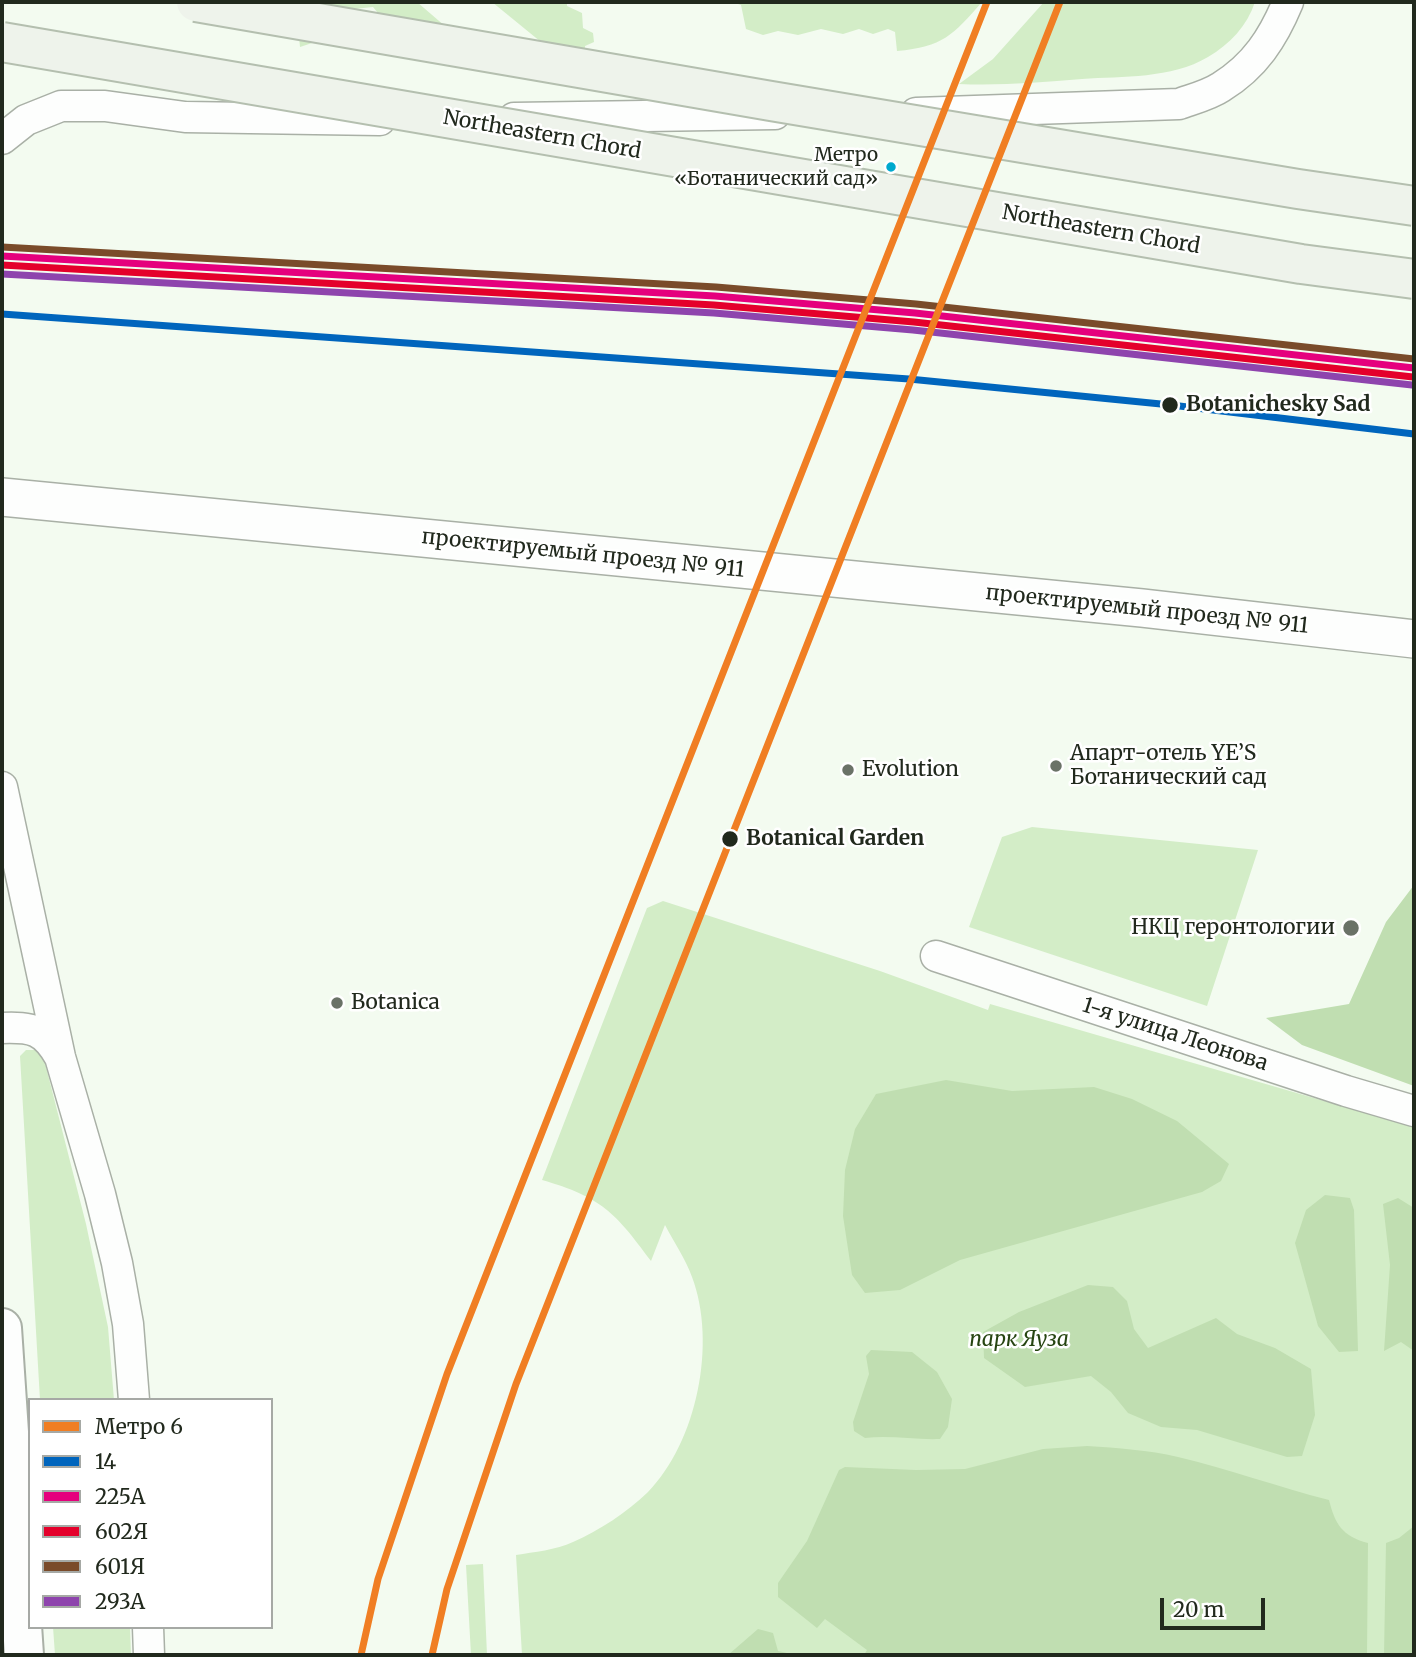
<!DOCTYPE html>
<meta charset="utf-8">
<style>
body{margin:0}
#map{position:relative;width:1416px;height:1657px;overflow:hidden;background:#f3fbf0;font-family:Merriweather,serif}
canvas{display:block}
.frame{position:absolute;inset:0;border:4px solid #21291d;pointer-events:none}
.legend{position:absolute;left:28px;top:1398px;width:245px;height:231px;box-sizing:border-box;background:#fff;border:2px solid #a6a9a5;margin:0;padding:9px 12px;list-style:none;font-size:21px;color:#21291d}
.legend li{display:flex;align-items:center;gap:14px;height:35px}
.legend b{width:35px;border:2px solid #a6a9a5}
.scale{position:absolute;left:1160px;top:1598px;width:105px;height:32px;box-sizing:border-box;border:4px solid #21291d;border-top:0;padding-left:9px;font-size:21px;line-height:24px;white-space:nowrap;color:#21291d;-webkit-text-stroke:5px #fff;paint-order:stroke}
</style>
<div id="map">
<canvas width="1416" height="1657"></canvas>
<div class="frame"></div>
<ul class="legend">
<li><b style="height:9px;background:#f07e23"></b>Метро 6</li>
<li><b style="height:9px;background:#0065bd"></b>14</li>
<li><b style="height:9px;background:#e5007d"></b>225А</li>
<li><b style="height:9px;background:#e4002b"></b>602Я</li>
<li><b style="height:9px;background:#7a4b2a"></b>601Я</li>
<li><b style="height:9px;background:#8e44ad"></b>293А</li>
</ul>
<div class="scale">20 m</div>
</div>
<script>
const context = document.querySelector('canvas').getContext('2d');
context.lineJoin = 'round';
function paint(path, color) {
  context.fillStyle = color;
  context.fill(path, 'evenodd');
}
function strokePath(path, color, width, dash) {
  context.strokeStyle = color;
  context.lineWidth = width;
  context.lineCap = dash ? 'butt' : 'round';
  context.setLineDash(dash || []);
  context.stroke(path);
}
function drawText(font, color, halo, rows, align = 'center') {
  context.font = font + ' Merriweather,serif';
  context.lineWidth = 5;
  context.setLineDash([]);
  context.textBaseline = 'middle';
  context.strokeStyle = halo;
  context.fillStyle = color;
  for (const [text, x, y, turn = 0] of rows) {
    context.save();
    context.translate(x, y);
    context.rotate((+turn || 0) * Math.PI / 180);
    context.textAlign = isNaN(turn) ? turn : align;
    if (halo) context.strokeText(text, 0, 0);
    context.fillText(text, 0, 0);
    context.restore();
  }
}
paint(new Path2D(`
 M308 2H417L453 33 388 25 373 7 335 11 327 38 300 47C298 31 300 15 308 2Z
 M492 2H567V6L582 13 583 28 593 33 594 42 585 46V57L553 49 541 42Z
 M732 2H982C953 35 943 47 897 51L895 32 888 29 873 34 859 29 843 34 821 29 798 35 778 31 763 35 746 29 741 5Z
 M1044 2H1255C1247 26 1230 44 1208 57 1171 79 1123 76 1082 79 1041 82 1000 86 959 84L993 59Z
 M1032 827 1258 850 1207 1006 969 927 1002 837Z
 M663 901 880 971 988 1010 990 1004 1414 1127V1655H522L516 1555C534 1552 556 1550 573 1542 599 1531 627 1512 648 1492 697 1442 717 1343 692 1277 686 1260 674 1242 665 1225L651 1261C615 1212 601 1197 542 1180L647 908Z
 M26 1050H36L43 1055 86 1224 108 1327 114 1400H40L20 1056Z
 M483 1564 487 1655H471L466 1565Z
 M53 1627H130L131 1655H55Z`), '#d3edc7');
paint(new Path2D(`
 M1414 885V1086L1302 1045 1266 1018 1349 1004 1386 922Z
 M946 1080 1012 1091 1094 1087 1132 1099 1177 1121 1229 1164 1221 1181 1202 1192 960 1260 900 1290 865 1293 852 1275 843 1216 845 1170 855 1129 876 1094Z
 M1325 1195 1350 1198 1354 1210 1358 1351 1339 1352 1318 1326 1295 1243 1306 1210Z
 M1398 1198 1414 1208V1351L1401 1342 1384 1351 1390 1265 1383 1204Z
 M1088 1285 1113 1287 1127 1301 1134 1329 1148 1348 1216 1318 1237 1334 1275 1348 1311 1369 1315 1415 1302 1456 1287 1457 1197 1430 1161 1427 1128 1413 1111 1392 1091 1376 1025 1387 984 1358 983 1332 1019 1312Z
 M871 1350 912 1352 937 1372 952 1399 948 1427 940 1439C915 1440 890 1435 865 1438L854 1431 853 1422 869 1374 866 1356Z
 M1087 1446C1118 1448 1148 1450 1178 1457 1229 1469 1278 1487 1329 1500 1335 1524 1342 1536 1368 1543L1367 1655H864L867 1650 825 1619 817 1628 778 1597V1583L807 1541 839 1470 845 1467 916 1470 965 1469 1043 1449Z
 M1414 1526V1655H1384L1386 1543 1399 1538Z
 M758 1629 773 1633 778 1651 796 1655H728Z`), '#c0deb1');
const minor = new Path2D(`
 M916 113 1179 104C1193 99 1209 95 1221 87 1255 66 1273 38 1288 2
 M514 118 775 114
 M2 139 26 120 61 106H105L185 117 380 120
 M2 787 60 1057 100 1194 117 1263 128 1324 134 1400
 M936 956 1346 1091 1414 1111
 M2 1028C32 1027 44 1029 60 1057
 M148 1627 149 1655`);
const tertiary = new Path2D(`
 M2 497 1142 608 1414 639`);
const secondary = new Path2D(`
 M2 1328 24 1655`);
strokePath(minor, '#a9b0a6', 33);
strokePath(tertiary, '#a9b0a6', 40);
strokePath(secondary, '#a9b0a6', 42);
strokePath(minor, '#fdfefd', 30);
strokePath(tertiary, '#fdfefd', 37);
strokePath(secondary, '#fdfefd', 38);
const primaryBridge = new Path2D(`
 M196 2 771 101 1298 189 1414 206
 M2 42 1301 264 1414 279`);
strokePath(primaryBridge, '#b4bfaf', 42, []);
strokePath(primaryBridge, '#eef3eb', 38);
strokePath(new Path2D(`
 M2 314 909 379 1171 405 1414 434`), '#0065bd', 7);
strokePath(new Path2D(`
 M2 256 715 296 915 313 1414 368`), '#e5007d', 7);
strokePath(new Path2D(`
 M2 265 714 305 914 322 1413 377`), '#e4002b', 7);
strokePath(new Path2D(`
 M2 247 716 287 916 304 1414 359`), '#7a4b2a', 7);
strokePath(new Path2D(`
 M2 274 714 313 913 330 1412 385`), '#8e44ad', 7);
strokePath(new Path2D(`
 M361 1655 378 1579 447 1374 987 2
 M432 1655 447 1589 516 1384 1060 2`), '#f07e23', 7);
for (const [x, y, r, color] of [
 [891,167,6,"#00a9ce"],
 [1170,405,9,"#21291d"],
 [1056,766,7,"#6a7267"],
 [848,770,7,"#6a7267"],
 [730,839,9,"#21291d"],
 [1351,928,9,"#6a7267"],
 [337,1003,7,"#6a7267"]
]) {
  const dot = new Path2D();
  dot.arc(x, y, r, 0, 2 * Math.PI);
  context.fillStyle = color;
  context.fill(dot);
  strokePath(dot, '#fff', 2.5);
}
drawText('19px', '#21291d', '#fff', [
 ["Метро",878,156],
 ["«Ботанический сад»",878,180]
], 'right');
drawText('21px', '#21291d', '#fff', [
 ["Northeastern Chord",542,135,10],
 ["Northeastern Chord",1101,230,10],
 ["проектируемый проезд № 911",583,554,6],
 ["проектируемый проезд № 911",1147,610,6],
 ["1-я улица Леонова",1175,1035,18]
]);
drawText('bold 21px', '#21291d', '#fff', [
 ["Botanichesky Sad",1186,405],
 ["Botanical Garden",746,839]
], 'left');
drawText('21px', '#21291d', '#fff', [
 ["Апарт-отель YE’S",1070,754],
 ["Ботанический сад",1070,778],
 ["Evolution",862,770],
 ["НКЦ геронтологии",1335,928,"right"],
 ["Botanica",351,1003]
], 'left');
drawText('italic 21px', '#264411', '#fff', [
 ["парк Яуза",1019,1340]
]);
</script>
